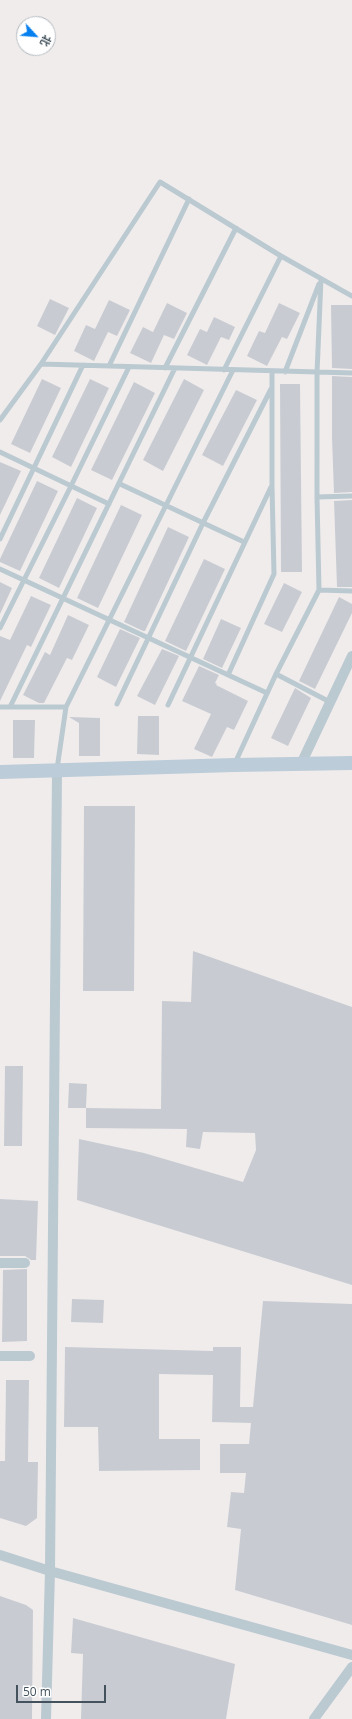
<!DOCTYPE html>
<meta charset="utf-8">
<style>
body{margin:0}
#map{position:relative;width:352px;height:1719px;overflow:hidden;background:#f0ecec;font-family:"Open Sans","Noto Sans SC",sans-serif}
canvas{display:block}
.north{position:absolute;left:16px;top:16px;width:40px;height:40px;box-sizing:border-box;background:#fff;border:1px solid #b4babe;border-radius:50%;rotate:116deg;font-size:11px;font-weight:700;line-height:16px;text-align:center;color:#43525c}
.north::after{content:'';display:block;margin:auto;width:14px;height:18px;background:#067fef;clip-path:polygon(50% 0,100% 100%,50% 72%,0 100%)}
.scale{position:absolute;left:16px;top:1685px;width:90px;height:18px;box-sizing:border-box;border:2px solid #43525c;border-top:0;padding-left:5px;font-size:12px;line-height:14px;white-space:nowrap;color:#43525c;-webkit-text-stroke:3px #fff;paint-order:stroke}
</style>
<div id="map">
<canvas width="352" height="1719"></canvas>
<div class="north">北</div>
<div class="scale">50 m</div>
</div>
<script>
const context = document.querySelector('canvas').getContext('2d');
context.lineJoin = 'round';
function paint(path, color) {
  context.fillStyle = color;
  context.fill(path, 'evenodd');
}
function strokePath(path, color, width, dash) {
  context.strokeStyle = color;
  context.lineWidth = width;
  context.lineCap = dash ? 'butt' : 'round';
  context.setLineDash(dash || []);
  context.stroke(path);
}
paint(new Path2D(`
 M50 299 69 308 55 335 37 326Z
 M109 300 130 310 117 336 108 332 94 361 74 351 86 325 95 329Z
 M167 303 187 313 174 339 164 335 151 363 130 353 143 327 153 332Z
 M279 303 300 313 287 339 282 337 267 366 247 356 259 331 265 333Z
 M331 305H352V369L332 368Z
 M214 317 235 327 229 340 221 337 207 365 187 355 200 329 207 332Z
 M332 376 352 377V492L334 493 332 438Z
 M42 379 61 388 30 453 11 444Z
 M90 379 109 388 71 467 52 457Z
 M184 379 204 390 163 471 143 460Z
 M134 382 155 393 112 480 91 470Z
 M280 384H300L302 572H281Z
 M236 390 257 400 223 466 202 455Z
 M0 462 21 471 0 515Z
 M37 481 58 491 20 571 0 562V559Z
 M77 498 97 508 59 588 39 578Z
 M352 500V587H337L334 501Z
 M121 505 142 515 98 608 77 598Z
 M168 527 189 537 145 631H143L124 622Z
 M204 559 225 569 186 651 165 641Z
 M0 582 12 588 0 614Z
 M284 583 302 592 282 632 264 624Z
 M31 596 51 605 31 647 27 645 0 701V636L10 640Z
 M339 597 352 604V613L315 689 299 681Z
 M68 615 89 625 72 660 67 658 44 703H39L23 695 45 652 50 655Z
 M221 619 241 628 222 668 203 659Z
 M120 629 140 638 116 687 97 677Z
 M162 649 179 656 155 705 137 696Z
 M199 666 219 675 215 683 217 684 216 685 248 701 234 730 227 727 212 757 194 749 211 714 182 701Z
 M295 688 311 698 288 746 271 738Z
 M138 716H159V755L137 754Z
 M69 717 100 718V756H79V723Z
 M13 720H35L34 758H13Z
 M84 806H135L134 991H83Z
 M193 951 352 1007V1285L77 1200 79 1139 144 1153 243 1182 256 1150 255 1133 203 1132 200 1149 186 1147 187 1129 86 1128V1108L161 1109 162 1001 191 1002Z
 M5 1066H23L22 1146H4Z
 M69 1083 87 1084 86 1108H68Z
 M0 1199 38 1201 36 1260H31L25 1256H0Z
 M27 1269V1341L2 1342 3 1270Z
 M72 1299 104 1300 103 1323 71 1322Z
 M263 1301 352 1304V1625L235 1590 241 1529 227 1527 231 1492 244 1493 246 1473H220V1444H249L251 1423 212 1422 213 1375 159 1374V1439H200V1470L99 1471 98 1427H64L65 1347 213 1351V1347H241L240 1407H253Z
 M6 1380H29L28 1462H38L37 1518 26 1526 0 1518V1461H5Z
 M0 1596 26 1605 33 1610 32 1719H0Z
 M73 1618 235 1664 226 1719H81L83 1654 71 1653Z`), '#c8ccd2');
strokePath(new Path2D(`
 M41 364 352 373
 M109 366 189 199
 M165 368 236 228
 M224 370 281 256
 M285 372 319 284
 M0 420 41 364 160 182 281 256 352 296
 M0 452 109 504
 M120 484 244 542
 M317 497 352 496
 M0 539 83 365
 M0 569 267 693
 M319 590 352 591
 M0 628 71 486 129 367
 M276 674 330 702
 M228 675 274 574 272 486V371
 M117 704 203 523 271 389
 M168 705 271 487
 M0 707H66
 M10 707 175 368
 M235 763 276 674 319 590 317 497V373L321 279
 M57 769 66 707 233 370`), '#bbc9d1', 5);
strokePath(new Path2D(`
 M301 764 352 656
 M0 1263H25
 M0 1356H30
 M0 1555 50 1571 352 1655
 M46 1719 50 1571 57 771
 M314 1719 352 1667`), '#bbc9d1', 10);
strokePath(new Path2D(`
 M0 772 234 765 352 763`), '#bcccd8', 14);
</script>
